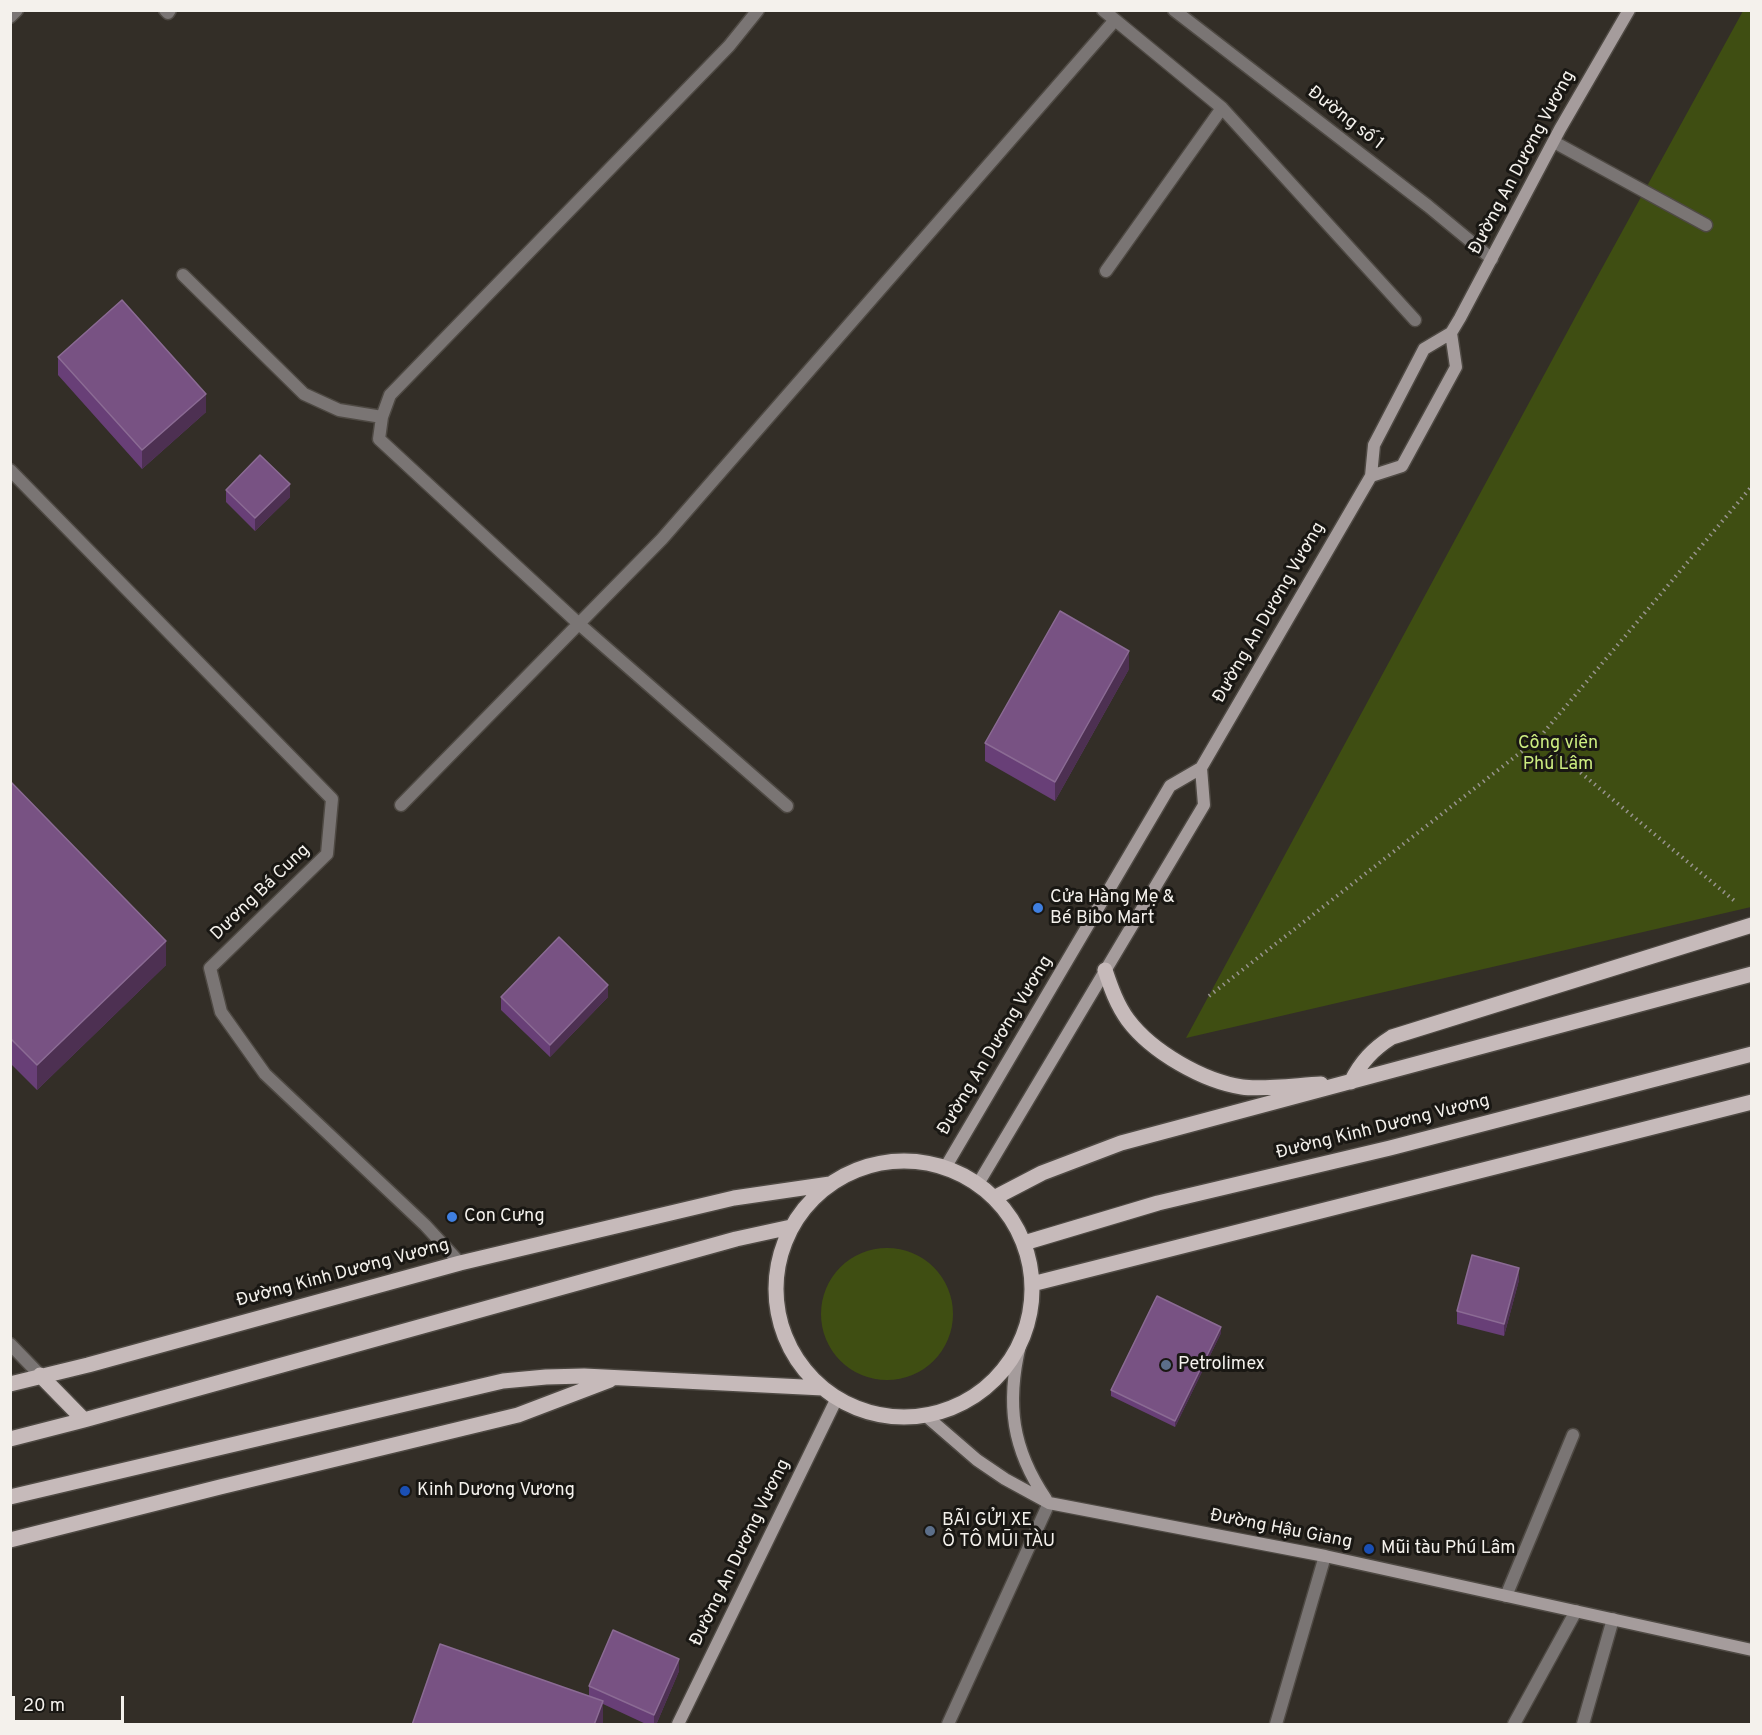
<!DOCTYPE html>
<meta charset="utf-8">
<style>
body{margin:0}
#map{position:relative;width:1762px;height:1735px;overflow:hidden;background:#332e27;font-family:Overpass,sans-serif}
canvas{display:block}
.frame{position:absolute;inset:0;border:12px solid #f4f1ec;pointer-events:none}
.scale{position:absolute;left:12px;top:1696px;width:112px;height:27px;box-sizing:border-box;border:3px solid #f4f1ec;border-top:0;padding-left:8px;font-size:18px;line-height:21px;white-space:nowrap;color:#f4f1ec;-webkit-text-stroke:4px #191713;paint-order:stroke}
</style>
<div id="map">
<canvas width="1762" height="1735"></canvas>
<div class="frame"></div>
<div class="scale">20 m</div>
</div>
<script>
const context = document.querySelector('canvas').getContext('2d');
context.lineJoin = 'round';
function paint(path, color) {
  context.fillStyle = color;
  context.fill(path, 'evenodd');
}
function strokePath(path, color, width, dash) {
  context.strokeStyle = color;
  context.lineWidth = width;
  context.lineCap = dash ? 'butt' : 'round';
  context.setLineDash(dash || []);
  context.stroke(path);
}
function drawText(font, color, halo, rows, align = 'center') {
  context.font = font + ' Overpass,sans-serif';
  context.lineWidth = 6;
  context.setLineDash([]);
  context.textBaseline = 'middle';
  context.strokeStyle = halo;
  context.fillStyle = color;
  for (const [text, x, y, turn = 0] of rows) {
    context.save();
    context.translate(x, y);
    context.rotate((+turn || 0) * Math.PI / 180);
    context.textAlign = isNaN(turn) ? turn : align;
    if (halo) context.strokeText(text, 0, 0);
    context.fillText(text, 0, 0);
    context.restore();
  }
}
paint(new Path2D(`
 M1743 11H1751V907L1186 1038 1584 301Z
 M821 1314a66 66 0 1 1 132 0a66 66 0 1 1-132 0Z`), '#3f4e12');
const service = new Path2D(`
 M758 10 729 46 390 395 382 417 379 439 579 624 787 806
 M1103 10 1222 108 1415 320
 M1554 142 1706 225
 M1106 271 1222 108
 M183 275 304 394 339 410 382 417
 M401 805 662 539 1115 20
 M1506 1596 1573 1435
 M1276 1724 1325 1556
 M1514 1724 1576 1611
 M1583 1724 1613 1619`);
const minor = new Path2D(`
 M165 10 168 13 170 10
 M1174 10 1428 206 1492 259
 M10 17 17 10
 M10 470 332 799 327 854 210 968 221 1012 265 1074 425 1225 460 1263
 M10 1344 40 1375
 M948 1724 1049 1503`);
const secondary = new Path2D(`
 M1371 476 1402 466 1456 367 1451 333
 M945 1168 1170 786 1201 768 1371 476 1374 445 1424 349 1451 333 1460 318 1560 129 1629 10
 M978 1184 1204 805 1201 768
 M1020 1345C1006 1404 1012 1449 1046 1499
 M925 1415 977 1460 1005 1479 1049 1503 1325 1556 1752 1650
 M678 1724 837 1398`);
const primary = new Path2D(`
 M1105 970C1111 988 1117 1005 1128 1020 1152 1052 1203 1081 1242 1087 1263 1090 1299 1085 1321 1084
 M1351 1082C1361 1062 1373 1049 1392 1037L1752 925
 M776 1289a128 128 0 1 1 256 0a128 128 0 1 1-256 0Z
 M994 1198 1042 1173 1121 1143 1752 974
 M1024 1243 1158 1203 1390 1148 1752 1054
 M1032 1284 1752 1102
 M40 1375 84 1420
 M10 1384 88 1365 460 1263 734 1198 830 1184
 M10 1439 84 1420 736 1239 791 1227
 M10 1497 503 1381 546 1377 584 1376 823 1388
 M10 1540 220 1487 518 1415 610 1380`);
strokePath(service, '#4e4943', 15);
strokePath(minor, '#4e4943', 15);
strokePath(secondary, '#4e4943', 15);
strokePath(primary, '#4e4943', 18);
strokePath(new Path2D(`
 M1539 738 1737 903
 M1209 996 1539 738 1752 486`), '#98948e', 4, [1.5, 4.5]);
strokePath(service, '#7a7574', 12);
strokePath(minor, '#7a7574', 12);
strokePath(secondary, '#a59c9c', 12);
strokePath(primary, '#c6baba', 15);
paint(new Path2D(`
 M58 357 206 412 142 469 58 375Z
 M226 490 290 497 255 531 226 502Z
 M1129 669 1055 801 985 761V743Z
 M10 781 166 965 37 1090 10 1063Z
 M501 997H608L550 1057 501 1010Z
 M1519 1280 1504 1336 1457 1324V1311Z
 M1221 1333 1175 1427 1111 1396V1390Z
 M679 1671 656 1725H648L603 1704V1725L589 1696V1686Z`), '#683f77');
paint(new Path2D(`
 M206 394V412L142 469V450Z
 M290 484V497L255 531V518Z
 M1129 651V669L1055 801V782Z
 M166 941V965L37 1090V1065Z
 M608 985V997L550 1057V1045Z
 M1519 1268V1280L1504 1336V1324Z
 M1221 1327V1333L1175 1427V1421Z
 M679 1659V1671L656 1725H654V1715Z
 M603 1701V1725H594Z`), '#4d3052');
const building = new Path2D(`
 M122 300 206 394 142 450 58 357Z
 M260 455 290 484 255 518 226 490Z
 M1060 611 1129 651 1055 782 985 743Z
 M10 781 166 941 37 1065 10 1038Z
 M559 937 608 985 550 1045 501 997Z
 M1472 1255 1519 1268 1504 1324 1457 1311Z
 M1157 1296 1221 1327 1175 1421 1111 1390Z
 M613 1630 679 1659 654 1715 589 1686Z
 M440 1644 603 1701 594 1725H412Z`);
paint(building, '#785283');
strokePath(building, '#8b6b94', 1.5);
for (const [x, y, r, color] of [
 [1038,908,6,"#3f7fe0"],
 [452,1217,6,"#3f7fe0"],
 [1166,1365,6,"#5c6f8a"],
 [405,1491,6,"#1a4fb4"],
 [930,1531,6,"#5c6f8a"],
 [1369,1549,6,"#1a4fb4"]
]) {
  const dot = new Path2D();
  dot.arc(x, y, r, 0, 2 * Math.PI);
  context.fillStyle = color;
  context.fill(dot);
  strokePath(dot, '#191713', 2);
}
drawText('18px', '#f4f1ec', '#191713', [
 ["Đường số 1",1345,119,38],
 ["Đường An Dương Vương",1523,163,-62],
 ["Đường An Dương Vương",1270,613,-60],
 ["Dương Bá Cung",261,893,-44],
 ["Đường An Dương Vương",996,1046,-59],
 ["Đường Kinh Dương Vương",1383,1128,-14],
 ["Đường Kinh Dương Vương",343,1274,-15],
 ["Đường Hậu Giang",1281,1530,11],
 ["Đường An Dương Vương",741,1553,-64]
]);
drawText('18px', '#ccec80', '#191713', [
 ["Công viên",1558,744],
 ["Phú Lâm",1558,765]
]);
drawText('18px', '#f4f1ec', '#191713', [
 ["Cửa Hàng Mẹ &",1050,898],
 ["Bé Bibo Mart",1050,919],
 ["Con Cưng",464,1217],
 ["Petrolimex",1178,1365],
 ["Kinh Dương Vương",417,1491],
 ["BÃI GỬI XE",942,1521],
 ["Ô TÔ MŨI TÀU",942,1542],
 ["Mũi tàu Phú Lâm",1381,1549]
], 'left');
</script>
